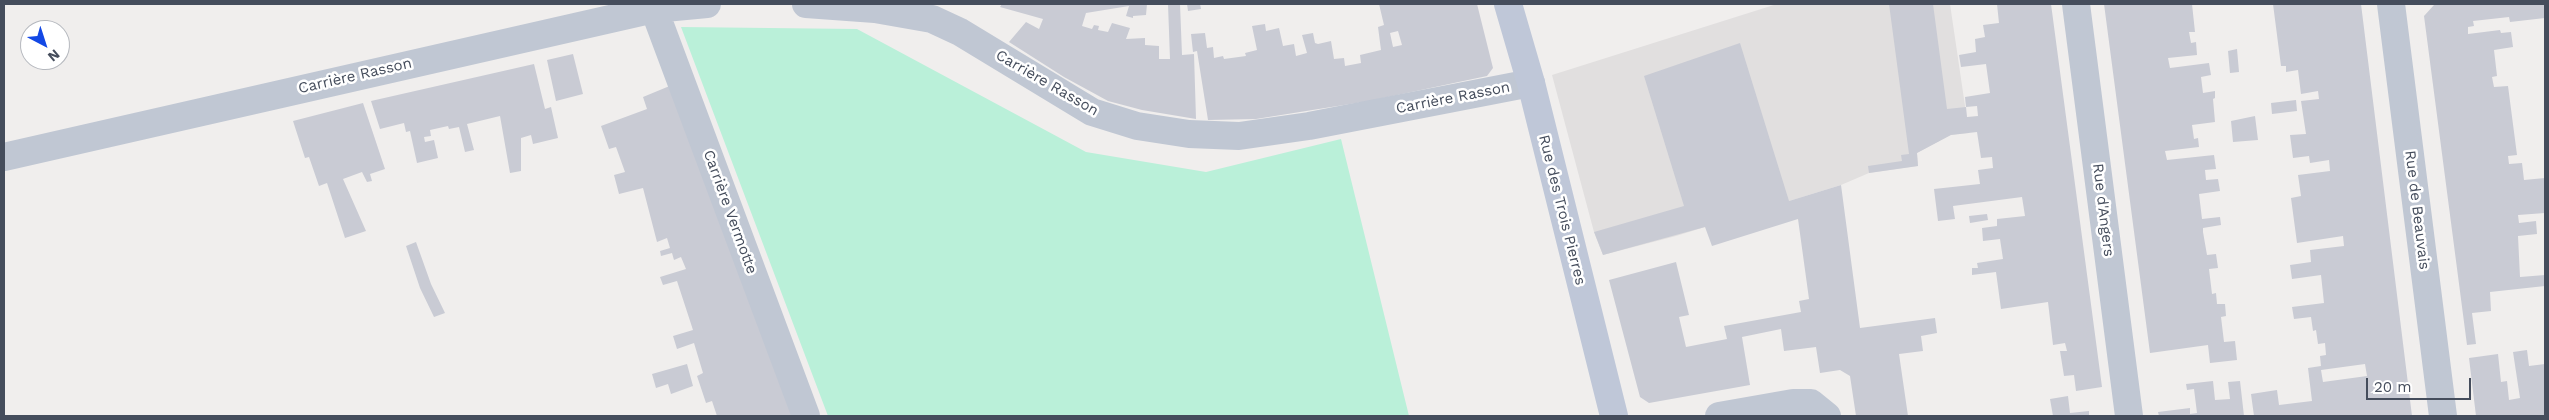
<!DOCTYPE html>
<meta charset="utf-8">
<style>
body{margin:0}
#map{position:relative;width:2549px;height:420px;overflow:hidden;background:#f0eeed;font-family:"Work Sans",sans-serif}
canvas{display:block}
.frame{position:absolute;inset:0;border:5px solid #454d5c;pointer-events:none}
.north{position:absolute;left:20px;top:20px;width:50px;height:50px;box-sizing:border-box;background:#fff;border:1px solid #b5b8be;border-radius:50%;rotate:140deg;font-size:14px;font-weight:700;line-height:20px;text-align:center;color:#454d5c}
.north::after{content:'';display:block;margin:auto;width:18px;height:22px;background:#1348e5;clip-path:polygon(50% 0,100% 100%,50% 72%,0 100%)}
.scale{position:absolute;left:2366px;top:378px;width:105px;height:22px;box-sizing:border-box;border:2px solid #454d5c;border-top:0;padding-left:6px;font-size:15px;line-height:18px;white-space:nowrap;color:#454d5c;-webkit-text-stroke:4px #fff;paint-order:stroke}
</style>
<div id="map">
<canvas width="2549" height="420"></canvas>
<div class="frame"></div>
<div class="north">N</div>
<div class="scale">20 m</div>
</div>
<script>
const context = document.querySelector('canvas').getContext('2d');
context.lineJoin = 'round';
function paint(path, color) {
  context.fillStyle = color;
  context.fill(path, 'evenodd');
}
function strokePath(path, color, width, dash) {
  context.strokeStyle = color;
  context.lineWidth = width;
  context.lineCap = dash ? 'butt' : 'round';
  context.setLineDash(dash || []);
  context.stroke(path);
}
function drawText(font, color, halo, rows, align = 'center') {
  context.font = font + ' "Work Sans",sans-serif';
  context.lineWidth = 5;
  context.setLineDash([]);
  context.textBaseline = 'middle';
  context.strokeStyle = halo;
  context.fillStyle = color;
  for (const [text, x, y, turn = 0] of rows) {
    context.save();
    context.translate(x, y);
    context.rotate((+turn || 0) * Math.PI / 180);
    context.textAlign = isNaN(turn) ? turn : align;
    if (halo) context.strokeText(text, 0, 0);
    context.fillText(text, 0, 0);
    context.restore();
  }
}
paint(new Path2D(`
 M1777 4H1950L1969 133 1950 135 1917 153 1918 166 1869 173 1841 185 1676 236 1603 255 1594 232 1552 75Z`), '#e1dfdf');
paint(new Path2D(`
 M681 27 857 29 1086 152 1206 172 1341 139 1409 416H828Z`), '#baf0d9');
paint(new Path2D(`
 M1002 4H1147L1146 15 1133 16V18L1126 16 1129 6 1086 13 1082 26 1092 29 1094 25 1099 26 1098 30 1108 32 1112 23 1130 28 1126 39 1145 38V45L1159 46V59H1170L1168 4H1180L1182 55 1194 54 1196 119 1142 110 1108 101 1064 77 1009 42 1026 22 1039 29 1043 19 1000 7Z
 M1187 4H1200L1201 9 1188 11Z
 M1379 4H1477L1493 68 1487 76 1369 101 1256 119 1208 120 1197 51 1193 52 1191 34 1205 33 1207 48 1213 47 1214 58 1223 56 1224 59 1246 56 1245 53 1257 50 1252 26 1265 24 1266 31 1279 28 1283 46 1294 44 1296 56 1307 53 1302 35 1313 33 1315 43 1318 44 1331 41 1334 59 1344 58 1345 66 1361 63 1360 55 1381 50 1378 27 1384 25ZM1398 31 1402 45 1393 47 1390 33Z
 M1889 4H1933L1947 109 1966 107 1967 117 1978 116 1977 106 1966 107 1965 97 1990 93 1986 64 1961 67 1959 55 1976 52 1975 39 1985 37 1983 25 1999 23 1997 4H2051L2102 387 2076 391 2074 375 2064 376 2060 351H2067L2065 343 2053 345 2048 302 2001 309 1996 272 1972 275V268H1978L1977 263 2003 259 2000 239 1983 241 1982 228 1997 226V219L2025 216 2022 197 1953 206 1955 219 1938 221 1934 189 1980 184 1978 170 1993 168 1992 157 1981 158 1977 132 1951 135 1917 153 1918 166 1869 173 1868 166 1902 161 1901 155 1909 154Z
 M2104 4H2192L2195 32H2189L2191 43 2196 42 2197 55 2168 58 2170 68 2209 63 2211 75 2201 77 2203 93 2215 91V98L2213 99 2215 122 2192 125 2194 139 2198 138 2199 147 2165 151 2167 160 2214 155 2216 169 2205 170 2206 180 2218 179 2220 191 2199 194 2202 219 2220 217 2221 225 2203 228V232L2207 255 2216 254 2218 268 2209 269 2212 294 2216 293 2217 304H2225L2226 316 2221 317 2224 342 2235 341 2237 360 2210 363 2208 345 2150 353Z
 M2273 4H2361L2412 416H2254L2251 394 2277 390 2279 405 2312 401 2308 368 2321 366 2320 356 2326 355 2325 343 2318 344 2316 330 2313 331 2311 317 2294 319 2292 307 2324 303 2321 275 2292 279 2290 265 2311 262 2310 250 2344 246 2343 236 2297 243 2291 198 2301 196 2298 175 2330 171 2329 160 2310 163 2309 156 2293 158 2290 135 2306 134 2301 101 2319 99 2318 91 2301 94 2298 70 2286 72V66H2281ZM2365 364 2367 376 2323 382 2321 370Z
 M2443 4H2545V18L2510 22 2509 17 2473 21 2474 26 2468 27V34L2500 30 2501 33 2511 32 2513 47 2494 50 2497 76 2492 77 2494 87 2508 86 2517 155 2508 156 2509 164 2522 163 2524 180 2545 178V213L2518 215 2519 223 2536 221 2537 234 2518 236 2520 277 2545 275V286L2490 292 2491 311 2472 313 2476 344 2467 345 2424 16 2434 5Z
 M1740 43 1789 201 1841 185 1860 328 1935 318 1937 333 1921 336 1923 351 1899 354 1908 416H1856L1850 376 1840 370 1820 373 1816 347 1784 351 1781 329 1742 337 1750 385 1649 403 1640 397 1609 280 1676 262 1689 315 1679 317 1686 347 1727 339 1724 326 1801 312 1799 301 1809 299 1798 219 1712 246 1705 227 1603 255 1594 232 1684 206 1644 76Z
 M2237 49 2239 72 2230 73 2228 51Z
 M573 54 583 94 556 101 547 60Z
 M534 64 545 109 551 107 558 138 533 144 531 135 521 138V171L510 173 500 116 467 124 474 150 465 152 459 127 449 129 448 126 430 130 431 136 424 137 425 142 434 140 438 158 417 163 410 131 406 132 404 123 380 129 371 101Z
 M672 85 793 416H717L712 401 706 403 697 376 703 373 694 343 677 349 673 336 693 330 677 281 663 285 660 277 686 269 681 257 674 260 672 253 661 256 660 251 670 248 667 238 657 242 643 188 619 194 614 175 625 172 616 147 609 149 601 126 647 109 643 97Z
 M2296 100 2297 111 2272 114 2271 103Z
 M363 103 385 169 370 174 372 181 367 182 362 172 343 179 366 231 345 238 327 183 319 186 309 157 305 158 293 121Z
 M2255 116 2258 140 2233 142 2231 121Z
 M1987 214 1988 220 1970 223 1969 216Z
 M416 242 431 284 445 313 434 317 420 288 406 246Z
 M2527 350 2529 366 2545 364V416H2476L2469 358 2498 354 2501 382 2507 381 2509 400 2520 398 2513 352Z
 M687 364 693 386 671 394 668 384 656 388 652 374Z
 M2213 381 2215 400 2230 399 2228 382 2240 381 2244 416H2159L2158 412 2190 408V414L2197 413 2194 389 2187 390 2186 384Z
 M2068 396 2070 413 2089 411V416H2053L2050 399Z`), '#c9cbd4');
strokePath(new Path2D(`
 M806 4 875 9 932 19 960 32 1092 112 1137 126 1189 134 1239 136 1309 126 1531 83
 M2076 4 2129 416
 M2391 4 2443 416
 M654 9 806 416
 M4 157 654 9 707 4
 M1719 416 1793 403H1811L1827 416`), '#c0c7d3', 28);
strokePath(new Path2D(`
 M1508 4 1531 83 1614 416`), '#bfc7d8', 28);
drawText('15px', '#454d5c', '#fff', [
 ["Carrière Rasson",355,76,-13],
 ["Carrière Rasson",1047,83,30],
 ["Carrière Rasson",1453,98,-11],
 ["Rue des Trois Pierres",1562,210,76],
 ["Rue d'Angers",2103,210,83],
 ["Rue de Beauvais",2417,210,83],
 ["Carrière Vermotte",730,212,70]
]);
</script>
